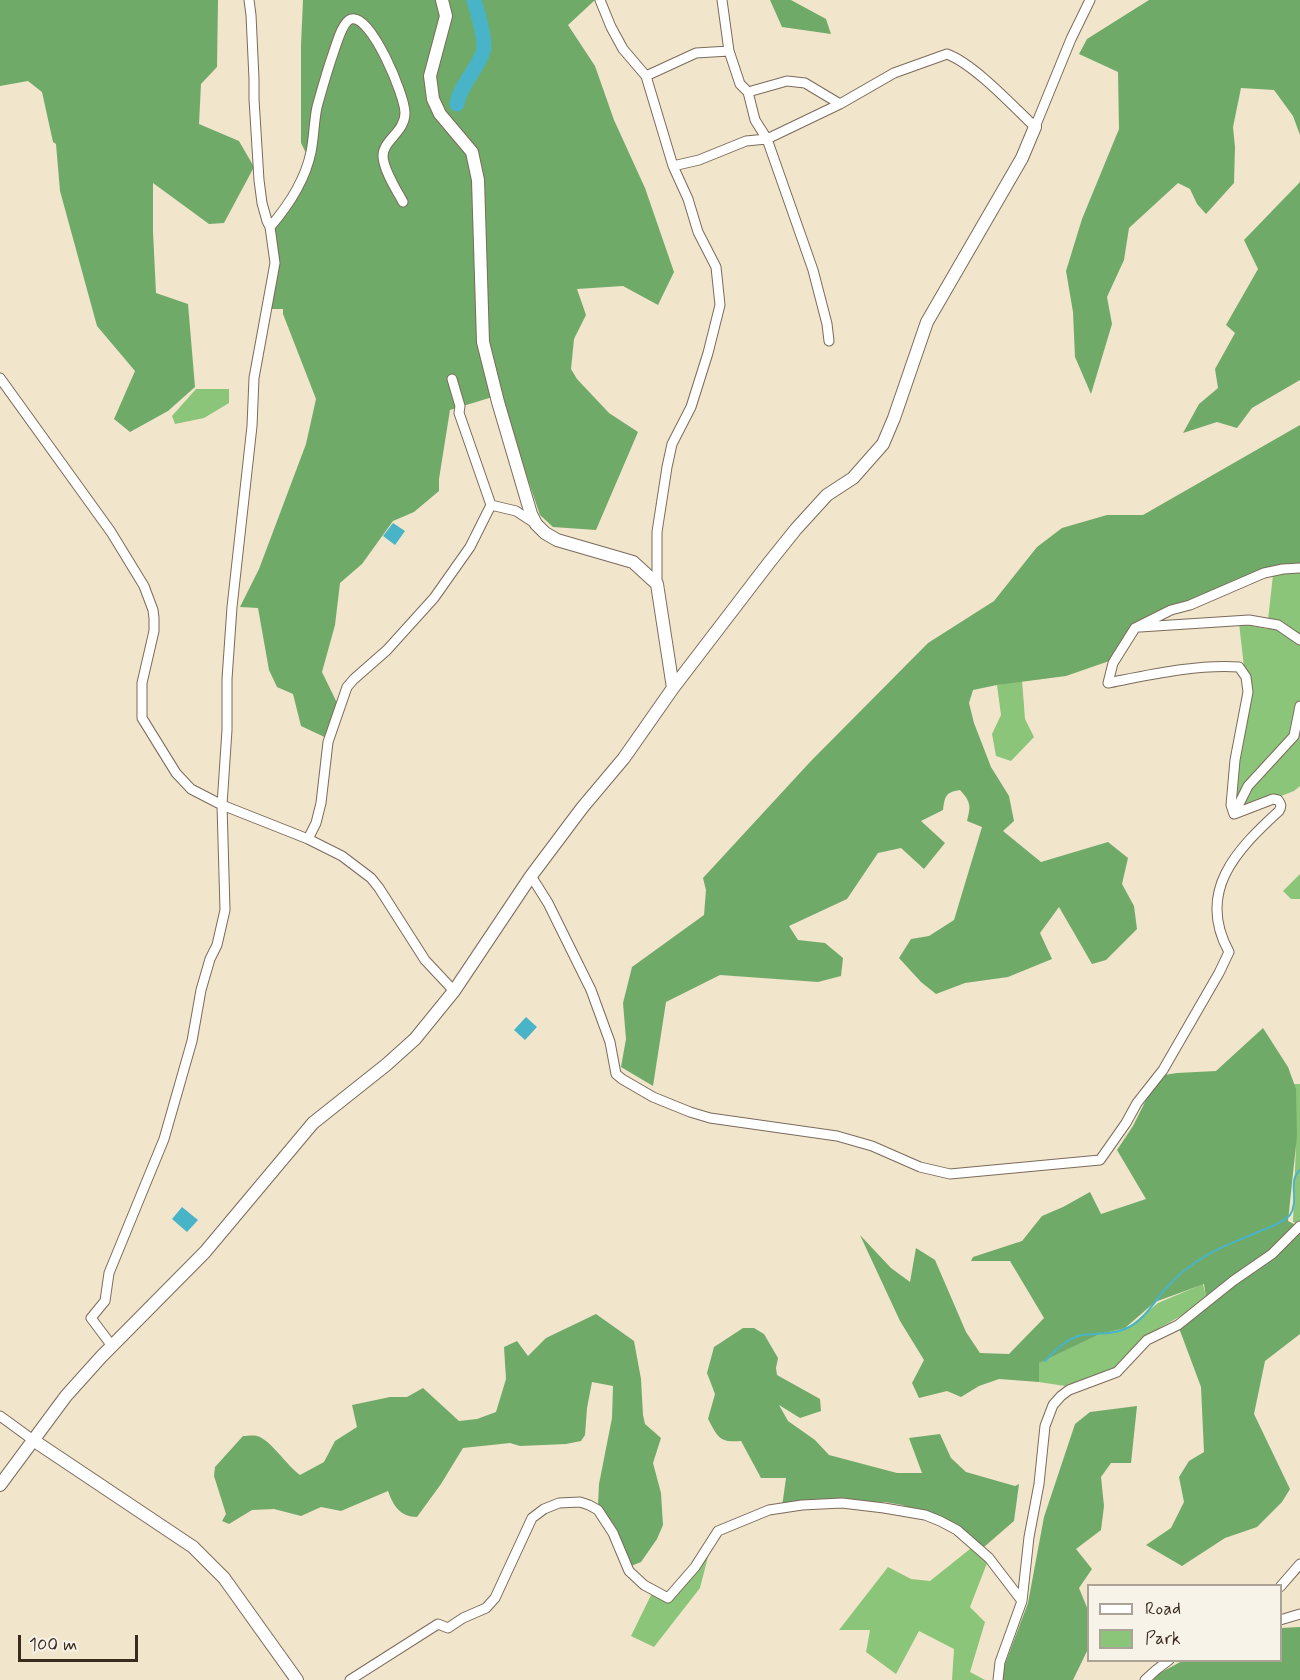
<!DOCTYPE html>
<style>
body{margin:0}
#map{position:relative;width:1300px;height:1680px;overflow:hidden;background:#f1e5cc;font-family:Mynerve,sans-serif}
canvas{display:block}
.legend{position:absolute;left:1087px;top:1584px;width:195px;height:78px;box-sizing:border-box;background:#f7f3e8;border:2px solid #aca397;margin:0;padding:8px 10px;list-style:none;font-size:18px;color:#3b2a1e}
.legend li{display:flex;align-items:center;gap:12px;height:30px}
.legend b{width:30px;border:2px solid #aca397}
.scale{position:absolute;left:18px;top:1635px;width:120px;height:27px;box-sizing:border-box;border:3px solid #3b2a1e;border-top:0;padding-left:8px;font-size:18px;line-height:21px;white-space:nowrap;color:#3b2a1e;-webkit-text-stroke:4px #f7f3e8;paint-order:stroke}
</style>
<div id="map">
<canvas width="1300" height="1680"></canvas>
<ul class="legend">
<li><b style="height:8px;background:#fff"></b>Road</li>
<li><b style="height:16px;background:#8bc579"></b>Park</li>
</ul>
<div class="scale">100 m</div>
</div>
<script>
const context = document.querySelector('canvas').getContext('2d');
context.lineJoin = 'round';
function paint(path, color) {
  context.fillStyle = color;
  context.fill(path, 'evenodd');
}
function strokePath(path, color, width, dash) {
  context.strokeStyle = color;
  context.lineWidth = width;
  context.lineCap = dash ? 'butt' : 'round';
  context.setLineDash(dash || []);
  context.stroke(path);
}
paint(new Path2D(`
 M196 389H229V403L204 418 175 424 172 416Z
 M1300 570V786L1294 791 1234 814 1232 810 1252 687 1244 667 1239 623 1267 629 1273 575Z
 M1022 680 1025 719 1034 737 1011 761 996 756 992 734 1001 715 997 685Z
 M1300 874V899H1291L1283 891Z
 M1294 1084H1300V1225L1293 1222 1296 1144Z
 M1203 1284 1207 1301 1142 1338 1114 1370 1065 1386 1039 1382 1038 1363 1100 1334 1129 1327 1158 1303Z
 M712 1541 700 1588 654 1647 631 1636 653 1591 668 1598Z
 M975 1545 989 1558 970 1607 985 1622 970 1672 985 1680H952L954 1649 919 1631 896 1674 866 1652 870 1630H839L888 1567 911 1579 930 1581Z`), '#8bc579');
paint(new Path2D(`
 M0 0H218L217 67 201 84 199 124 239 141 254 167 224 223 209 224 153 183V232L156 293 188 304 195 387 168 411 130 432 114 419 135 371 97 326 60 191 56 144 53 142 42 92 28 81 0 86Z
 M303 0H595L568 25 595 66 614 120 645 188 674 272 658 305 623 286 577 289 586 315 574 339 571 369 577 379 609 413 638 432 596 530 553 527 540 515 499 395 450 410 439 479V491L414 512 393 521 362 564 340 583 335 625 322 672 339 707 333 741 301 726 293 694 277 687 269 670 258 608 240 607 259 569 306 444 316 399 283 314V309H270L274 222 310 161 301 143V45Z
 M770 0H791L826 19 831 34 782 27Z
 M1149 0H1300V135L1293 116 1274 90 1241 88 1233 127 1235 147 1234 183 1206 214 1197 204 1190 189 1178 183 1129 228 1124 260 1107 297 1112 324 1091 394 1075 357 1073 312 1066 271 1082 219 1119 129 1118 72 1079 54 1087 39Z
 M1300 182V380L1252 408 1237 428 1217 422 1183 433 1199 404 1218 388 1215 369 1235 333 1226 325 1258 269 1244 240Z
 M1300 425V567L1233 586 1143 624 1115 659 1066 676 997 685 973 690 969 703 974 723 991 767 1009 796 1014 821 1003 831 1041 862 1108 842 1128 858 1122 884 1134 906 1137 929 1106 960 1092 964 1059 907 1040 933 1052 959 1008 977 965 983 936 994 921 982 899 958 911 939 929 936 954 920 982 827 967 821C971 806 971 802 960 790 945 792 945 797 943 810L921 821 945 843 924 869 901 848 878 853 847 899 789 926 798 940 825 943 843 958 841 976 818 982 720 975 666 1002 653 1086 621 1067 626 1039 623 1003 632 967 704 915 706 890 703 878 810 762 928 643 994 601 1037 547 1062 528 1107 515H1143Z
 M1263 1028 1288 1067 1296 1089 1297 1136 1288 1221 1300 1227V1334L1265 1361 1254 1414 1290 1489 1282 1502 1257 1527 1225 1538 1182 1566 1146 1545 1171 1528 1184 1502 1179 1477 1189 1461 1204 1452 1201 1387 1179 1328 1207 1304 1204 1284 1155 1302 1125 1328 1100 1334 1039 1363V1382L999 1379 979 1386 961 1397 947 1391 919 1398 912 1383 924 1360 900 1321 860 1235 891 1268 910 1282 916 1248 935 1260 966 1332 980 1353 1009 1354 1044 1318 1010 1261H971L973 1257 1022 1241 1042 1216 1063 1207 1090 1192 1101 1214 1146 1199 1117 1150 1133 1126 1158 1076 1177 1073 1216 1071Z
 M596 1314 634 1341 641 1379 643 1415 645 1424 661 1438 653 1463 661 1493 663 1525 657 1539 641 1562 631 1566 598 1505 599 1484 612 1418 613 1386 592 1382 587 1408 585 1435 581 1441 566 1444 520 1446 510 1443 463 1448 441 1484 417 1517C400 1517 393 1505 388 1491L341 1511 321 1507 301 1516 274 1509 252 1510 229 1524 222 1521 226 1514 214 1476 215 1467 243 1436C247 1436 253 1435 257 1436 270 1439 287 1466 300 1475L324 1462 335 1441 357 1427 352 1405 390 1397H407L423 1388 459 1421 477 1419 496 1412 506 1379 504 1347 517 1341 528 1356 546 1338Z
 M743 1328H754L764 1334 778 1358 776 1368 777 1375 820 1399 821 1411 800 1418 779 1405 788 1421 815 1440 829 1455 897 1473H922L909 1438 940 1434 951 1458 966 1472 1015 1486 1019 1484 1014 1521 984 1547 953 1525 902 1505 885 1502 811 1501 782 1507 786 1478H761L741 1441C719 1443 718 1437 708 1419L715 1394 707 1373 714 1347Z
 M1137 1406 1131 1463H1111L1101 1477 1104 1506 1101 1530 1076 1549 1092 1569 1079 1588 1088 1610V1649L1073 1680H999L1028 1603 1044 1517 1075 1424 1090 1412Z
 M1300 1627V1680H1153L1160 1673 1182 1661 1280 1660 1281 1628Z`), '#70aa69');
paint(new Path2D(`
 M393 523 405 531 395 545 383 536Z
 M526 1017 537 1027 525 1040 514 1030Z
 M182 1207 198 1220 187 1232 172 1219Z`), '#49b3c7');
strokePath(new Path2D(`
 M1045 1361C1054 1351 1068 1338 1082 1335 1097 1333 1113 1335 1127 1328 1147 1319 1156 1297 1171 1283 1177 1276 1185 1270 1192 1265 1212 1250 1235 1242 1258 1232 1268 1228 1281 1224 1290 1215 1300 1200 1287 1181 1300 1170`), '#49b3c7', 2);
strokePath(new Path2D(`
 M457 104C460 85 477 70 483 52 487 42 477 11 474 0`), '#49b3c7', 15);
const minor = new Path2D(`
 M600 0 611 27 623 49 646 76 673 166 688 199 698 232 716 267 720 305 708 353 691 407 672 444 667 467 657 532V584
 M722 0 729 51 740 84 748 92 755 120 767 139 813 270 827 324 829 341
 M646 76 696 53 729 51
 M748 92 787 81 805 83 840 104
 M673 166 699 160 746 141 767 139 840 104 894 73 947 54C974 64 1013 106 1035 127L1071 39 1090 0
 M270 227C289 205 305 181 311 152 314 137 314 121 317 107 322 89 327 71 333 54 336 46 342 22 351 19 371 13 405 96 405 113 405 132 383 140 383 156 383 169 397 191 403 202
 M0 378 111 532 144 586 153 610 154 618V631L142 683V718L176 773 191 789 222 805 308 839 342 856 371 878 379 888 425 960 454 991
 M491 505 516 511 536 524
 M1140 627 1249 620 1278 625 1300 640
 M1234 814 1231 805 1235 760 1248 692 1246 677 1239 667C1197 664 1149 675 1108 683L1113 663 1135 628 1171 610 1190 605 1264 573 1283 569 1300 568
 M1234 814 1248 786 1294 736 1300 706
 M308 839 316 823 321 803 328 742 347 687 354 679 387 650 434 598 470 547 491 505 459 413 460 406 452 379
 M531 876 548 903 591 990 610 1042 616 1074 622 1079 653 1097 690 1112 710 1118 837 1136 872 1146 920 1167 950 1174 1100 1160 1126 1123 1137 1103 1163 1070 1219 973 1229 952C1196 892 1236 850 1279 811 1282 806 1281 804 1278 800L1273 799 1234 814
 M112 1346 91 1318 105 1301 109 1273 164 1139 192 1041 201 990 210 959 217 945 225 910 222 805 227 730V679L232 607 252 426 254 378 275 263 270 227 267 221 262 203 259 180 254 99V79L251 15 249 0
 M0 1416 33 1440
 M1280 1587 1300 1564
 M1280 1620 1300 1614
 M350 1680 438 1624 448 1628 463 1618 486 1608 495 1598 532 1518 544 1509 559 1503 580 1502 589 1505 598 1510 613 1533 629 1571 644 1585 668 1598 695 1567 718 1531 769 1510 802 1505 842 1503 884 1508 925 1515 940 1521 957 1530 989 1558 1022 1601
 M998 1680 1000 1662 1022 1601 1029 1537 1039 1484 1045 1426 1053 1405 1061 1396 1069 1390 1117 1372 1147 1340 1178 1325 1233 1281 1272 1254 1300 1226
 M1145 1680 1156 1670 1169 1660`);
const tertiary = new Path2D(`
 M442 0 446 16 430 76 433 99 440 114 472 152 478 180 483 342 498 402 531 514 536 524 545 533 557 540 633 562 657 584 673 688
 M33 1440 193 1547 224 1578 297 1680
 M0 1485 66 1396 101 1357 205 1252 313 1123 386 1065 415 1039 454 991 531 876 582 808 624 758 673 688 768 564 796 529 827 495 853 478 883 444 894 418 927 322 1022 158 1035 127`);
strokePath(minor, '#7b6b5b', 11);
strokePath(tertiary, '#7b6b5b', 14);
strokePath(minor, '#fff', 9);
strokePath(tertiary, '#fff', 12);
</script>
